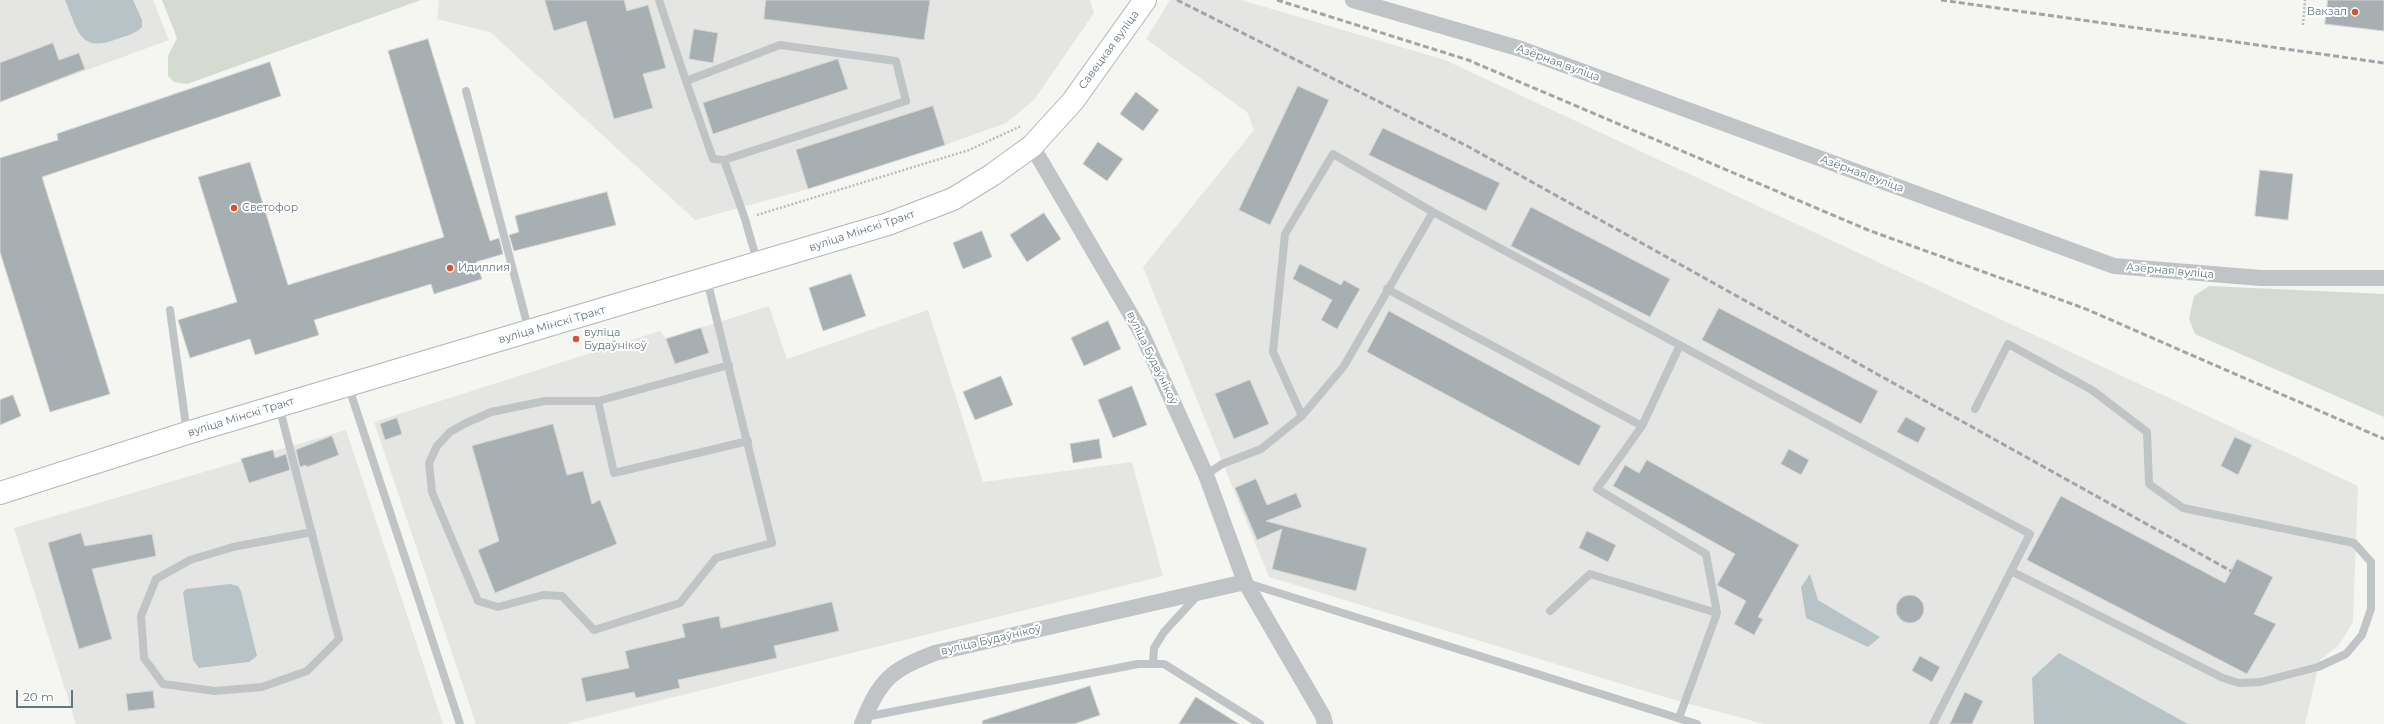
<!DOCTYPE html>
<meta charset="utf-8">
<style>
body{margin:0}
#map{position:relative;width:2384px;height:724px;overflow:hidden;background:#f5f5f1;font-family:Montserrat,sans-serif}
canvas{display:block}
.scale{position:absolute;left:16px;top:690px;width:57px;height:18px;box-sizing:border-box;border:2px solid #657580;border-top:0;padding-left:5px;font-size:12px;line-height:14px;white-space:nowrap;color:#657580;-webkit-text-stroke:3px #fff;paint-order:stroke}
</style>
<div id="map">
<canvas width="2384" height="724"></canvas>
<div class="scale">20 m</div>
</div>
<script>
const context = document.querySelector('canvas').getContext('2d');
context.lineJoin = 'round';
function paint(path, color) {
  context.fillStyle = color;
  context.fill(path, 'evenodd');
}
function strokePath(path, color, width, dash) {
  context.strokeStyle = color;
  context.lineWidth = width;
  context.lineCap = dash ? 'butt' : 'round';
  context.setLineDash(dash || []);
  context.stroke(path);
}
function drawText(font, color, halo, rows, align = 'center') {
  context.font = font + ' Montserrat,sans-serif';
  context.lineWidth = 4;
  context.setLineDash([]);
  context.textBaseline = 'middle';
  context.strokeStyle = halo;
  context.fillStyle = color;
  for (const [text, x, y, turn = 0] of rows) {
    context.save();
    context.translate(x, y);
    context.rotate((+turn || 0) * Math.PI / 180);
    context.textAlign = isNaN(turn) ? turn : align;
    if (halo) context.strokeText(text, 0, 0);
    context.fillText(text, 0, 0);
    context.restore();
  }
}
paint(new Path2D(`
 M0 0H153L169 40 0 102Z
 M439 0H1090L1094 13 1034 100 1006 123 945 145 808 189 695 220 490 32 437 19Z
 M1170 0H1241L1445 60 2358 486 2353 622 2339 645 2320 660 2305 724H1764L1668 698 1269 577 1143 267 1254 130 1247 112 1146 39Z
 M769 306 787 359 928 310 983 482 1132 462 1163 576 565 724H476L374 422 660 331 666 339Z
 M346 430 443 724H76L14 528Z`), '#e5e6e4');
paint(new Path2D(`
 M162 0H421L187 84 174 82 168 76V56L177 38Z
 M2209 286 2384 294V417L2195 334 2189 319 2194 296Z`), '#d6dbd2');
paint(new Path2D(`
 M65 0H133L142 20V27C135 34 126 36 117 39 79 54 78 30 65 0Z
 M1810 574 1818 600 1880 637 1868 647 1806 618 1801 587Z
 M230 584 238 586 241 591 257 656 249 662 199 668 193 660 183 592 186 589Z
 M2059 653 2188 724H2034L2032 678Z`), '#b8c3c7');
const building = new Path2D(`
 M545 0H624L627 11 648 5 666 68 643 74 653 108 614 119 586 21 554 31Z
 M766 0H930L924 40 764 19Z
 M2328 0H2384V31L2325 24Z
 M694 29 718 33 713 63 689 59Z
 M428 39 490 241 499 238 503 254 476 262 482 279 434 294 431 284 314 320 319 335 255 355 250 339 190 358 178 320 237 302 198 177 250 162 288 285 444 237 388 51Z
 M53 43 59 60 79 53 85 69 0 102V63Z
 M838 59 848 89 713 134 703 103Z
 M270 62 281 96 42 177 110 394 50 412 0 252V158L58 140 57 134Z
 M1298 86 1329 100 1270 225 1239 210Z
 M1136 92 1159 110 1143 131 1120 114Z
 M933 106 945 145 808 189 796 150Z
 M1383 128 1500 183 1486 211 1369 155Z
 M1098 142 1123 159 1107 181 1083 164Z
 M2260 170 2293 174 2288 220 2255 216Z
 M607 192 616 225 514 251 509 235 519 232 515 216Z
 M1531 207 1670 279 1650 317 1511 246Z
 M1044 213 1061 239 1027 262 1010 235Z
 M982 231 992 257 963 269 953 243Z
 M1300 264 1341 285 1344 280 1360 289 1337 329 1321 320 1332 300 1293 279Z
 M851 274 866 316 823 331 809 288Z
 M1719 308 1878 391 1861 424 1702 340Z
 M1389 311 1601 426 1579 466 1367 352Z
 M1108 321 1121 349 1084 366 1071 338Z
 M701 328 709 353 675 364 666 339Z
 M1001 376 1013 405 975 420 963 392Z
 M1250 380 1269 424 1234 439 1215 394Z
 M1132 386 1147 425 1113 438 1098 400Z
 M13 395 21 416 0 425V400Z
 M1906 417 1926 428 1918 443 1897 432Z
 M397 418 402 434 385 440 380 424Z
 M553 424 567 475 583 471 592 504 600 500 617 544 495 593 478 550 499 541 472 446Z
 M332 436 339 455 307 467 306 465 300 467 296 450Z
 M2235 437 2252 445 2238 475 2221 466Z
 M1099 439 1102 458 1073 463 1070 444Z
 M1789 449 1809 460 1801 475 1781 464Z
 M273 450 275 458 286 454 290 470 249 483 241 459Z
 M1647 460 1799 545 1758 617 1763 619 1754 635 1734 624 1746 601 1717 585 1735 554 1613 486 1625 465 1639 473Z
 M1256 479 1267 505 1296 493 1302 507 1266 521 1367 548 1356 591 1272 569 1282 529 1257 540 1235 488Z
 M2061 496 2225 583 2237 559 2273 577 2254 614 2276 624 2247 674 2027 560Z
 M1587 531 1616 545 1608 562 1579 548Z
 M81 533 85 546 152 534 156 556 92 569 112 639 79 649 48 543Z
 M1896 609a14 14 0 1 1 28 0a14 14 0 1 1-28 0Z
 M832 602 839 631 774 646 777 658 678 680 680 688 636 698 634 692 586 702 581 678 629 668 625 651 685 637 682 624 719 616 721 628Z
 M1920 656 1940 667 1932 682 1912 671Z
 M1090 686 1100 715 1074 724H983L982 721Z
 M153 691 155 708 128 711 126 694Z
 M1965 692 1983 701 1972 724H1950Z
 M1196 697 1239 724H1179Z`);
paint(building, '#a7afb3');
strokePath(building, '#d6d6d4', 1);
const secondary = new Path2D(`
 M0 493 187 433 888 224 953 199 992 175 1032 146 1073 101 1145 0`);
strokePath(secondary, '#b0b6b9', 24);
strokePath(new Path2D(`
 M2303 25 2305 0
 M757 215 969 150 1021 126`), '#babcbe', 2.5, [2, 2]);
strokePath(new Path2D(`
 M659 0 686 81
 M466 91 529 331
 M724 160 713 159 686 81 780 45 896 61 906 101 724 160 745 219 757 261
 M707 280 772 543 716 558 680 603 594 630 562 596 543 595 498 607 478 601 432 492 429 463 437 446 450 432 466 423 491 412 545 401H598L729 365
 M1387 289 1642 426 1679 347
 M170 310 187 433
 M348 385 460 724
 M598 401 614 473 748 441
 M279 406 339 639 307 671 262 687 215 691 163 684 144 658 141 616 156 579 190 560 233 547 312 532
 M1975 409 2008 344 2092 390 2147 432 2149 484 2183 508 2354 543 2371 562V609L2362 635 2346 654 2318 667 2260 682 2239 683 2223 678 2011 571
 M1302 416 1273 352 1285 234 1333 154 1433 212
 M1642 426 1597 489 1706 554 1717 613 1679 718
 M1206 475 1222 464 1261 449 1302 416 1344 366 1433 212 2030 534 1933 724
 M1247 583 1697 724
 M1550 611 1590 574 1717 613
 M1153 664 1154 648 1164 632 1198 595
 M865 717 1138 664H1164L1260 724`), '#c0c4c7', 8);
strokePath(new Path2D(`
 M1353 0 1521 49 2114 266 2261 278H2384
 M1032 146 1141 332 1206 475 1245 582 1323 716 1325 724
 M862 724C880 679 891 670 935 653L1245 582`), '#c0c4c7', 16);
strokePath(secondary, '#fff', 22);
strokePath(new Path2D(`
 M1177 0 1469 147 2231 571
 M1277 0 1468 60 1868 230 2086 309 2384 439
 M1941 0 2384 63`), '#9fa6aa', 3, [6, 3]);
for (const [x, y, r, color] of [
 [2355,12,4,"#d6532f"],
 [234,208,4,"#d6532f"],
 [450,268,4,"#d6532f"],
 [576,339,4,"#d6532f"]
]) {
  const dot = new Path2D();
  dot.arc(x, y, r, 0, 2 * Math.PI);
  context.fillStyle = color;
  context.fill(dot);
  strokePath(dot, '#fff', 1.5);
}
drawText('11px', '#657580', '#fff', [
 ["Вакзал",2347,12,"right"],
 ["Светофор",242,208],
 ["Идиллия",458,268],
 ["вуліца",584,333],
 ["Будаўнікоў",584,346]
], 'left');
drawText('11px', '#657580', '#fff', [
 ["Савецкая вуліца",1109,50,-54],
 ["Азёрная вуліца",1558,63,20],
 ["Азёрная вуліца",1862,174,20],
 ["вуліца Мінскі Тракт",862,231,-18],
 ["Азёрная вуліца",2170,271,5],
 ["вуліца Мінскі Тракт",552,325,-16],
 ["вуліца Будаўнікоў",1152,358,64],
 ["вуліца Мінскі Тракт",241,417,-17],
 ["вуліца Будаўнікоў",991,640,-13]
]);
</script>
